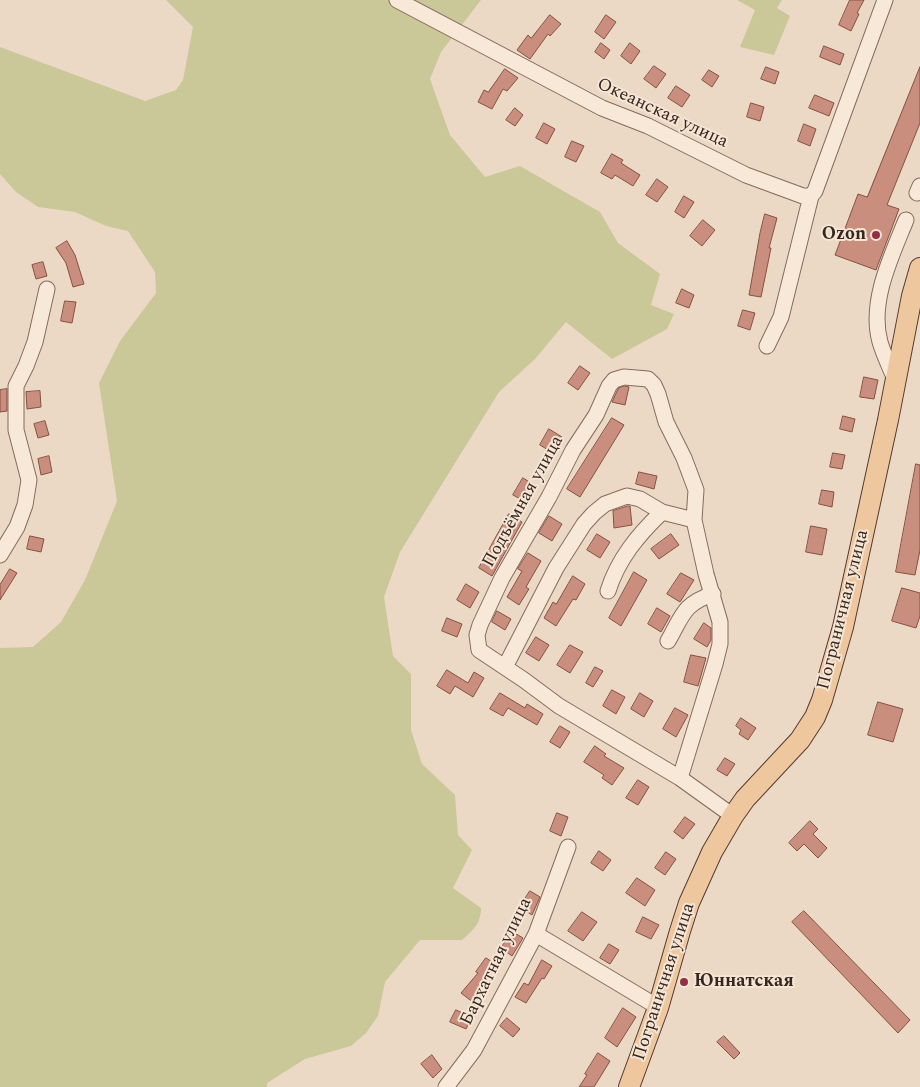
<!DOCTYPE html>
<meta charset="utf-8">
<style>
body{margin:0}
canvas{display:block;background:#ecd9c5}
</style>
<canvas width="920" height="1087"></canvas>
<script>
const context = document.querySelector('canvas').getContext('2d');
context.lineJoin = 'round';
function paint(path, color) {
  context.fillStyle = color;
  context.fill(path, 'evenodd');
}
function strokePath(path, color, width, dash) {
  context.strokeStyle = color;
  context.lineWidth = width;
  context.lineCap = dash ? 'butt' : 'round';
  context.setLineDash(dash || []);
  context.stroke(path);
}
function drawText(font, color, halo, rows, align = 'center') {
  context.font = font + ' Spectral,serif';
  context.lineWidth = 4;
  context.setLineDash([]);
  context.textBaseline = 'middle';
  context.strokeStyle = halo;
  context.fillStyle = color;
  for (const [text, x, y, turn = 0] of rows) {
    context.save();
    context.translate(x, y);
    context.rotate((+turn || 0) * Math.PI / 180);
    context.textAlign = isNaN(turn) ? turn : align;
    if (halo) context.strokeText(text, 0, 0);
    context.fillText(text, 0, 0);
    context.restore();
  }
}
paint(new Path2D(`
 M166 0H481L441 52 430 79 450 135 485 177 520 166 600 212 618 243 660 274 651 305 674 314 667 329 612 359 566 322 535 359 499 392 400 552 384 597 393 656 411 674V730L422 764 455 795 458 835 472 850 453 888 481 908C481 924 473 930 462 940H420L385 982 378 1016 366 1033 351 1046 305 1059 267 1083V1087H0V648L33 647 61 622 85 580 117 501 99 383 120 341 156 293 155 272 128 231 106 226 75 212 38 207 16 192 0 174V47L145 101 176 90 183 80 193 27Z
 M737 0H782L777 8 790 16 774 55 740 47 755 10Z`), '#cac799');
const building = new Path2D(`
 M850 0H864L857 13 859 14 851 31 839 25Z
 M550 15 561 24 550 36 548 34 530 59 517 50 528 35 531 38Z
 M606 15 616 22 604 39 595 32Z
 M601 43 610 50 604 59 595 52Z
 M630 43 640 51 631 64 621 56Z
 M824 46 844 54 840 65 820 57Z
 M654 66 666 74 656 88 644 79Z
 M766 67 779 72 775 84 761 79Z
 M920 67V123L887 205 899 209 876 270 835 255 858 194 867 197Z
 M505 69 518 78 507 91 503 89 492 109 478 102 484 90 488 92Z
 M709 70 719 76 712 87 702 80Z
 M676 86 690 95 682 107 668 98Z
 M815 95 834 103 829 116 809 108Z
 M751 103 764 107 760 121 747 117Z
 M515 108 523 115 515 126 506 120Z
 M544 123 555 129 547 144 536 138Z
 M804 124 816 129 810 146 798 141Z
 M572 141 584 146 576 162 565 157Z
 M612 154 623 160 621 163 640 175 633 186 615 175 612 179 601 173Z
 M657 179 668 187 657 202 646 195Z
 M684 196 694 202 684 218 675 212Z
 M765 214 777 218 769 248H771L761 297 749 295 760 233Z
 M703 220 715 230 702 246 690 236Z
 M67 241 75 255 84 284 73 287 66 263 56 248Z
 M43 262 47 276 36 279 32 265Z
 M682 289 694 295 689 308 676 303Z
 M65 301 76 302 72 323 61 321Z
 M743 310 755 313 750 330 738 326Z
 M580 366 590 373 578 390 568 383Z
 M864 377 878 380 874 399 860 397Z
 M625 386 629 387 625 405 612 402 617 391 619 388Z
 M7 389V411L0 412V390Z
 M40 391 41 407 27 409 26 392Z
 M843 416 855 419 852 432 840 429Z
 M612 418 624 425 580 497 567 489Z
 M45 421 49 435 38 438 34 424Z
 M549 429 562 437 553 453 540 445Z
 M833 453 845 455 842 469 830 467Z
 M49 456 52 472 41 475 38 459Z
 M916 464 920 465V550L915 575 896 572Z
 M639 472 657 476 654 489 636 484Z
 M523 478 536 486 526 502 513 495Z
 M822 490 834 492 832 507 819 504Z
 M628 506H630L632 525 614 528 613 511Z
 M509 514 522 522 492 576 479 568Z
 M549 516 562 524 552 541 539 533Z
 M811 526 827 529 822 555 806 552Z
 M597 534 610 542 600 558 587 550Z
 M671 534 679 545 659 559 651 549Z
 M30 536 44 539 41 552 27 549Z
 M528 553 541 561 526 587 529 589 519 605 507 597 522 571 518 569Z
 M10 569 17 573 0 600V585Z
 M634 572 647 580 621 626 609 618Z
 M681 573 694 580 680 602 667 594Z
 M573 576 585 584 576 600 573 599 556 626 544 618 553 602 556 604Z
 M466 584 479 592 470 608 457 600Z
 M902 588 920 593V616L916 628 892 621Z
 M657 608 670 616 661 632 648 624Z
 M497 611 511 619 505 630 492 622Z
 M447 618 462 624 457 637 442 631Z
 M704 623 711 628V640L707 647 694 639Z
 M536 637 549 645 539 661 526 653Z
 M570 645 583 652 570 673 557 665Z
 M691 655 706 658 698 686 684 682Z
 M595 667 603 671 593 687 586 683Z
 M447 670 468 683 474 672 484 678 473 697 455 686 450 694 437 686Z
 M612 690 625 697 616 714 603 706Z
 M500 693 525 708 527 704 543 714 537 725 508 708 503 716 490 709Z
 M640 693 653 701 644 717 631 709Z
 M878 702 903 709 893 742 868 735Z
 M675 708 688 715 676 737 663 729Z
 M741 718 756 728 748 740 739 734 741 730 736 726Z
 M560 726 570 732 560 748 550 742Z
 M595 746 606 754 604 756 624 768 612 785 602 778 604 775 584 762Z
 M725 758 735 764 727 776 717 770Z
 M638 780 649 787 638 805 626 798Z
 M557 813 568 817 561 836 550 831Z
 M685 817 695 824 683 839 674 832Z
 M810 821 818 829 813 834 827 848 818 858 804 844 797 851 789 843Z
 M599 851 611 860 603 871 591 863Z
 M666 852 676 859 665 875 655 868Z
 M637 878 655 890 645 906 626 893Z
 M530 891 540 897 532 915 520 907Z
 M804 911 910 1020 898 1033 792 922Z
 M582 912 597 922 583 941 568 931Z
 M643 917 659 925 651 939 636 932Z
 M513 932 523 938 512 956 501 948Z
 M609 944 619 950 610 964 600 958Z
 M486 958 497 965 480 990 483 992 474 1003 461 993 478 973 476 972Z
 M542 960 552 966 544 979 542 978 526 1003 515 997 524 983 528 985Z
 M623 1008 636 1017 617 1047 605 1038Z
 M456 1010 472 1017 466 1029 450 1022Z
 M507 1018 520 1029 513 1037 500 1026Z
 M724 1036 740 1053 734 1059 717 1042Z
 M598 1053 610 1061 594 1087H579L587 1075 585 1074Z
 M432 1055 442 1069 433 1078 421 1064Z`);
paint(building, '#c98e7d');
strokePath(building, '#855143', 1);
const minor = new Path2D(`
 M397 0 602 108 648 126 746 175 803 196H811L815 191 885 0
 M917 193 920 186
 M767 346 781 317 811 196
 M896 382C891 369 884 356 880 342 869 302 891 257 906 220
 M0 555 17 527 25 505 29 480 16 430V386L26 366 35 342 47 289
 M608 591C618 559 638 535 662 512
 M668 641C683 615 683 604 713 594
 M505 667 556 568 584 524 594 513 605 504 627 496 640 499 662 512 694 520
 M680 778 715 664 720 644V622L706 574 694 520 696 490 684 458 666 422 658 394 654 385 648 379 624 377 614 380 609 386 596 415 573 450 549 497 502 578 480 625 477 635 479 650 524 680 559 706 680 778 733 816
 M536 934 658 1007
 M446 1087 474 1050 536 934 568 847`);
const major = new Path2D(`
 M629 1087 658 1008 680 931 689 903 712 852 733 816 745 799 800 740 815 717 822 700 843 627 888 420 912 296 920 268`);
strokePath(minor, '#866b5c', 17);
strokePath(major, '#553a30', 22);
strokePath(minor, '#f7e8d8', 15);
strokePath(major, '#eec79f', 20);
for (const [x, y, r, color] of [
 [876,235,5,"#932f42"],
 [684,982,5,"#932f42"]
]) {
  const dot = new Path2D();
  dot.arc(x, y, r, 0, 2 * Math.PI);
  context.fillStyle = color;
  context.fill(dot);
  strokePath(dot, '#f4e5d4', 2);
}
drawText('18px', '#37261f', '#f4e5d4', [
 ["Океанская улица",662,114,25],
 ["Подъёмная улица",524,502,-61],
 ["Пограничная улица",844,610,-76],
 ["Бархатная улица",497,962,-64],
 ["Пограничная улица",665,982,-72]
]);
drawText('bold 18px', '#37261f', '#f4e5d4', [
 ["Ozon",866,235],
 ["Юннатская",694,982,"left"]
], 'right');
</script>
